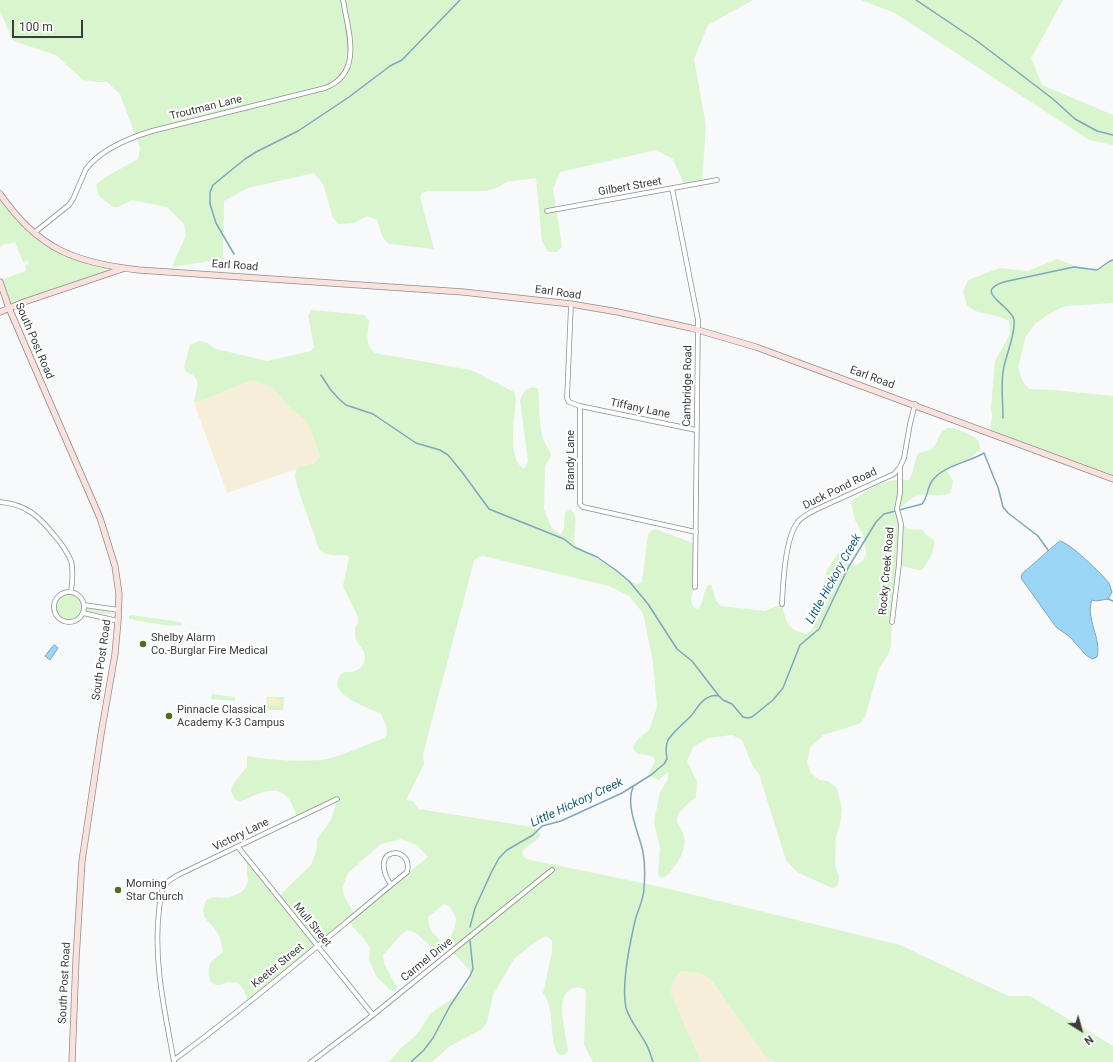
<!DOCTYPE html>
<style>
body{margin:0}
#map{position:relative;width:1113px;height:1062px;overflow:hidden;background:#f7f9fb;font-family:Roboto,sans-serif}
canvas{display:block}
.north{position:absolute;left:1061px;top:1010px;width:40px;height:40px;-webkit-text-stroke:3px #fff;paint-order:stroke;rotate:143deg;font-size:11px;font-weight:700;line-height:16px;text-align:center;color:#3b3c3d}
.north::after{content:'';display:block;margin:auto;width:14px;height:18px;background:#3b3c3d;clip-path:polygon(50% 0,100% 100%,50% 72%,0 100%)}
.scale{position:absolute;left:12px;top:20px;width:71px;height:18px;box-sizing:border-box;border:2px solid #3b3c3d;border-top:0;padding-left:5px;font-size:12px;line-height:14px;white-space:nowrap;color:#3b3c3d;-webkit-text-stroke:3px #fff;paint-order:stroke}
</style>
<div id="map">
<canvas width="1113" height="1062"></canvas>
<div class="north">N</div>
<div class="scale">100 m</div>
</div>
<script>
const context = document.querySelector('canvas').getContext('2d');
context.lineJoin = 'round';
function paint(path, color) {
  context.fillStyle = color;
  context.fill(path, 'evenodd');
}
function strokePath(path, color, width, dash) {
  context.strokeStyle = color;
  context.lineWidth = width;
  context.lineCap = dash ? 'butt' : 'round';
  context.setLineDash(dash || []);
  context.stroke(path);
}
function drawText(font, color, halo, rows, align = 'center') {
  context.font = font + ' Roboto,sans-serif';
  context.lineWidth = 4;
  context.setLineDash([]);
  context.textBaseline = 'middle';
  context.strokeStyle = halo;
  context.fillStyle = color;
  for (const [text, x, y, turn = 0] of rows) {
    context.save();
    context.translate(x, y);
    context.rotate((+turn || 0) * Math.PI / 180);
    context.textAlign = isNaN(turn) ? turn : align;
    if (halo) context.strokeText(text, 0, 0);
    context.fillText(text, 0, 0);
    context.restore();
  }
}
paint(new Path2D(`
 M253 380 273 388 291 409 308 423 320 456 314 463 227 493 194 403Z
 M681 971 703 974 712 981 767 1059 774 1062H701L671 993 674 979Z`), '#f7eed9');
paint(new Path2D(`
 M0 0H753L708 25 694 59 706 126 702 183 685 186 673 159 656 150 560 172 553 189 562 247 557 252H548L542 241 536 178 506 182 499 187 486 191H427L422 193 420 197 434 249 389 244 383 238 377 220 367 216 354 223 339 224 333 218 323 184 314 173 248 188 224 201 223 259 172 267 186 235 184 224 167 207 132 200 118 207H113L99 196 96 185 104 178 138 159 140 148 120 94 107 82H97L83 80 56 55 13 41 0 11Z
 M861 0H1063L1031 58 1042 85 1113 115V145L1089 140 895 13Z
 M0 198C28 237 58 258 106 268L107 271 14 303H11L2 282 3 279 26 271 25 265 29 264 28 261 23 262 15 242 2 245 0 247Z
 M1057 259C1066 262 1088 272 1097 270 1103 268 1106 261 1113 260V303L1065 306 1047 315 1035 324 1026 336 1018 367 1023 382 1029 389 1054 390 1113 396V479L990 433 992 416 991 408 995 361 1010 334 1009 321 1000 317 975 311 967 305 963 292 968 280 1000 268 1028 271Z
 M312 310 364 315 369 321C368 333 364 344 375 353L471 370 514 392 516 398C515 415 507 458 523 468H525L528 461 520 400C523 392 529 384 538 389 540 405 538 425 544 441 546 446 550 450 551 456L545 466 544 509 551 527 559 534 562 533 564 528 565 513 570 509C582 518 570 535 576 546L617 571 629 581 638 584 642 582 648 534 651 531 655 529 696 544 695 587C691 594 690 600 693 607L698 609C704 602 703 592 708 585H711C715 593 713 600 721 606L765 611 782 604C786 622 787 630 807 634L813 629 827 570 838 553H843L846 557 849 564 854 566 863 561 866 554 863 534 855 520 851 502C860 494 879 483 890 481 898 479 903 481 909 480 915 471 913 461 919 453 923 452 928 451 931 449 935 447 936 443 938 439 946 422 954 428 968 434 977 438 980 440 980 450L965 462 946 470 953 481 951 492C939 499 932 493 920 495 912 496 903 506 897 511 902 527 904 532 922 529L926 535 934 540C936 548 928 563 922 570H917L899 565 892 622 891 646 888 655 879 668 865 717 859 724 823 735 810 748 807 763 811 773 819 780 828 781 837 788 842 810 840 824 836 836 835 865 839 877 838 883 836 887 832 888 797 872 786 860 759 774 753 767 742 740 732 735 708 738 693 747 687 761 697 782 696 797C690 802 679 810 677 818 676 824 681 828 683 833 689 849 676 867 665 877L660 878 658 874 660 848 654 822 660 792 668 779V772L659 780 648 775 655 761 654 757C645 753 636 758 633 747L637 740 649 730 657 707 653 662 643 613 629 596 609 586 483 556 478 557 474 561 423 754 424 764 406 800 413 801 418 809 533 827 541 834C537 842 527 845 522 852L523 856 526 859 657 886 900 945 1008 996H1030L1113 1046V1062H774L767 1059 712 981 703 974 681 971 674 979 671 993 701 1062H593L584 1045 586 991C581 985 569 987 565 995 563 997 562 1004 562 1007 562 1020 566 1037 568 1051L565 1054 560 1055C547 1046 557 1009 543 993L552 952V940L546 936 535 942 514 959 493 995 487 1022 481 1030 450 1046 432 1062H389L402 1047 417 1034 431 1013 462 992 470 980V971L452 951 451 936 455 927 456 918 450 907 444 904 428 917C428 923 429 928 433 933 438 939 446 942 443 951L440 953 437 952 416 933 407 930 400 936 383 955 384 963 397 988 396 991 390 990 376 976 369 959 370 948 364 939 348 921 428 857 417 845 401 839 381 844 348 873 342 888 345 898 353 911 351 916 248 1002 244 990 238 983C235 983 232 982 229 982 226 982 223 984 220 985 208 986 207 972 210 964 213 958 220 956 223 951 222 946 221 940 219 936 211 919 198 922 206 900L213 897 227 898 238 894 244 890 248 882 247 872V858L278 897 311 865 317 849V839L331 820 337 800 297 818C287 781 268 788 240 802L235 800 231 790 233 784 247 767V756C271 760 296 762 321 760 338 758 367 744 385 738 390 731 384 720 380 713 370 709 331 695 338 680 339 676 340 674 343 673 346 671 349 672 352 672 359 671 365 664 365 657 365 649 359 646 356 640 355 637 355 632 355 628L358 623V617L343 586 349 557 346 555C335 555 327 557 319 549L297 486 295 476 297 468 314 463 320 456 308 423 291 409 273 388 253 380 194 403C195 394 201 384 194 376 190 373 186 373 184 367L190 345 199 341 207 343 216 349 267 361 311 351 314 347 308 315Z
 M56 607a13 13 0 1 1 26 0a13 13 0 1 1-26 0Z
 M87 607 110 611 111 613 109 615 87 611Z
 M132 615 180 622 182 625C175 628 139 621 129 619V616Z
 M212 694 235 697V701L211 699Z
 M267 697H284L283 710H266Z`), '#d8f5cd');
paint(new Path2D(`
 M268 698H275L281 701 282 703 278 706 268 705Z`), '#f9efca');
const water = new Path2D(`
 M1060 541C1069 542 1103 575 1109 583 1110 586 1111 589 1112 592L1108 599 1096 601 1092 600C1085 618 1102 639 1097 657L1092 659 1086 655 1070 637 1056 627 1021 578 1022 574Z
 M55 645 58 648 50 660 45 656 52 647Z`);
paint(water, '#9ad5f5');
strokePath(water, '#7ea7be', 1);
strokePath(new Path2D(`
 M916 0 977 41 1053 99 1075 119 1097 131 1113 135
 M234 254 216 223 210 204V192L213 185 245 159 256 152 298 131 349 97 390 66 402 60 460 0
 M321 375 330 389 338 398 346 405 373 414 416 443 440 450 448 455 462 472 489 509 564 539 574 547 597 557 617 571 629 581 648 604 677 649 692 661 719 696 723 700 732 704 743 717 748 718 752 717 773 700 783 688 800 645 819 629 848 568 876 522 884 514 922 504C928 497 927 488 932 481 942 466 969 462 984 453L994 478 998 487 1003 507 1008 513 1038 536 1048 550
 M1003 418C1003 403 1001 387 1003 372 1005 356 1016 335 1014 320 1012 305 968 291 1008 281L1074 267 1097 270 1110 261 1113 260
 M1108 599 1113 601
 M633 787C625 806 639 833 643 852 645 863 645 876 644 888 644 898 639 908 636 917 630 942 621 984 626 1008 630 1021 639 1031 645 1042 649 1048 651 1056 653 1062
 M470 927 475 908 491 873 499 858 507 850 533 835 542 826 561 821 622 793 651 775 664 764 667 759C666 753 665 746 668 740 674 731 683 724 690 717 696 711 699 702 707 698 710 696 715 695 719 696
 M411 1062 424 1050 433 1038 450 1006 470 976 473 969 470 941`), '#7ea7be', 1.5);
const street = new Path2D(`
 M672 188 698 320 695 587
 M547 211 717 180
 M34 233 69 205 73 199 86 169C101 149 129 138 152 131L325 88C364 73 348 31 343 0
 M571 304 567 398 569 402 580 406 696 430
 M580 406V504L583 507 696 532
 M0 502C25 504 39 516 54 535 61 543 67 551 71 561 74 571 72 582 71 592
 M54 607a15 15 0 1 1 30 0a15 15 0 1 1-30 0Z
 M782 604C783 583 785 540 797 523 801 517 808 514 815 510L894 474 900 467
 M84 605 119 610
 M83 613 118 621
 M892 622 899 564 901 524 897 509 900 493V467L904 458 910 424 915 404
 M238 847 373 1015
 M174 1060C254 1001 330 935 407 872 414 844 366 846 391 885
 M174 1062C165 1012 153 962 159 910 160 903 160 893 164 886 167 881 173 878 178 875L337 799
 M311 1062 373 1015 552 870`);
const secondary = new Path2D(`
 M0 194C38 249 75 263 139 270L463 292 571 304 618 312 691 328 756 347 1113 479
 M0 282 9 308 31 359 100 518 115 566 119 594 118 621 115 654 101 734 82 861 76 959 72 1062
 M0 312 24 302 122 269`);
strokePath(street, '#8d8f91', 5.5);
strokePath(secondary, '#8d8f91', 7);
strokePath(street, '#fff', 4);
strokePath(secondary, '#fbe1db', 5.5);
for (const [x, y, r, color] of [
 [143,644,4,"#536b1c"],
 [169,716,4,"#536b1c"],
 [118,890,4,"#536b1c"]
]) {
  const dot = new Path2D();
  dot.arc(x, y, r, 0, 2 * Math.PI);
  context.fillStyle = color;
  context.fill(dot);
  strokePath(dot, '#fff', 1.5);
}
drawText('11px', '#3b3c3d', '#fff', [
 ["Troutman Lane",206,108,-14],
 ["Gilbert Street",630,187,-10],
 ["Earl Road",235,266,4],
 ["Earl Road",558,293,8],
 ["South Post Road",34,341,67],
 ["Earl Road",872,378,20],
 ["Cambridge Road",688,386,-89],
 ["Tiffany Lane",640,409,12],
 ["Brandy Lane",571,460,-90],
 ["Duck Pond Road",840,489,-26],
 ["Rocky Creek Road",887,571,-85],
 ["South Post Road",102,660,-82],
 ["Victory Lane",241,835,-26],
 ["Mull Street",312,925,51],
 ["Carmel Drive",427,960,-39],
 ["Keeter Street",278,966,-39],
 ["South Post Road",65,983,-87]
]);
drawText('11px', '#3b3c3d', '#fff', [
 ["Shelby Alarm",151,638],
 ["Co.-Burglar Fire Medical",151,651],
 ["Pinnacle Classical",177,710],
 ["Academy K-3 Campus",177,723],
 ["Morning",126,884],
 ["Star Church",126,897]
], 'left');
drawText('italic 12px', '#165e7d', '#fff', [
 ["Little Hickory Creek",834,579,-61],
 ["Little Hickory Creek",577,803,-25]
]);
</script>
